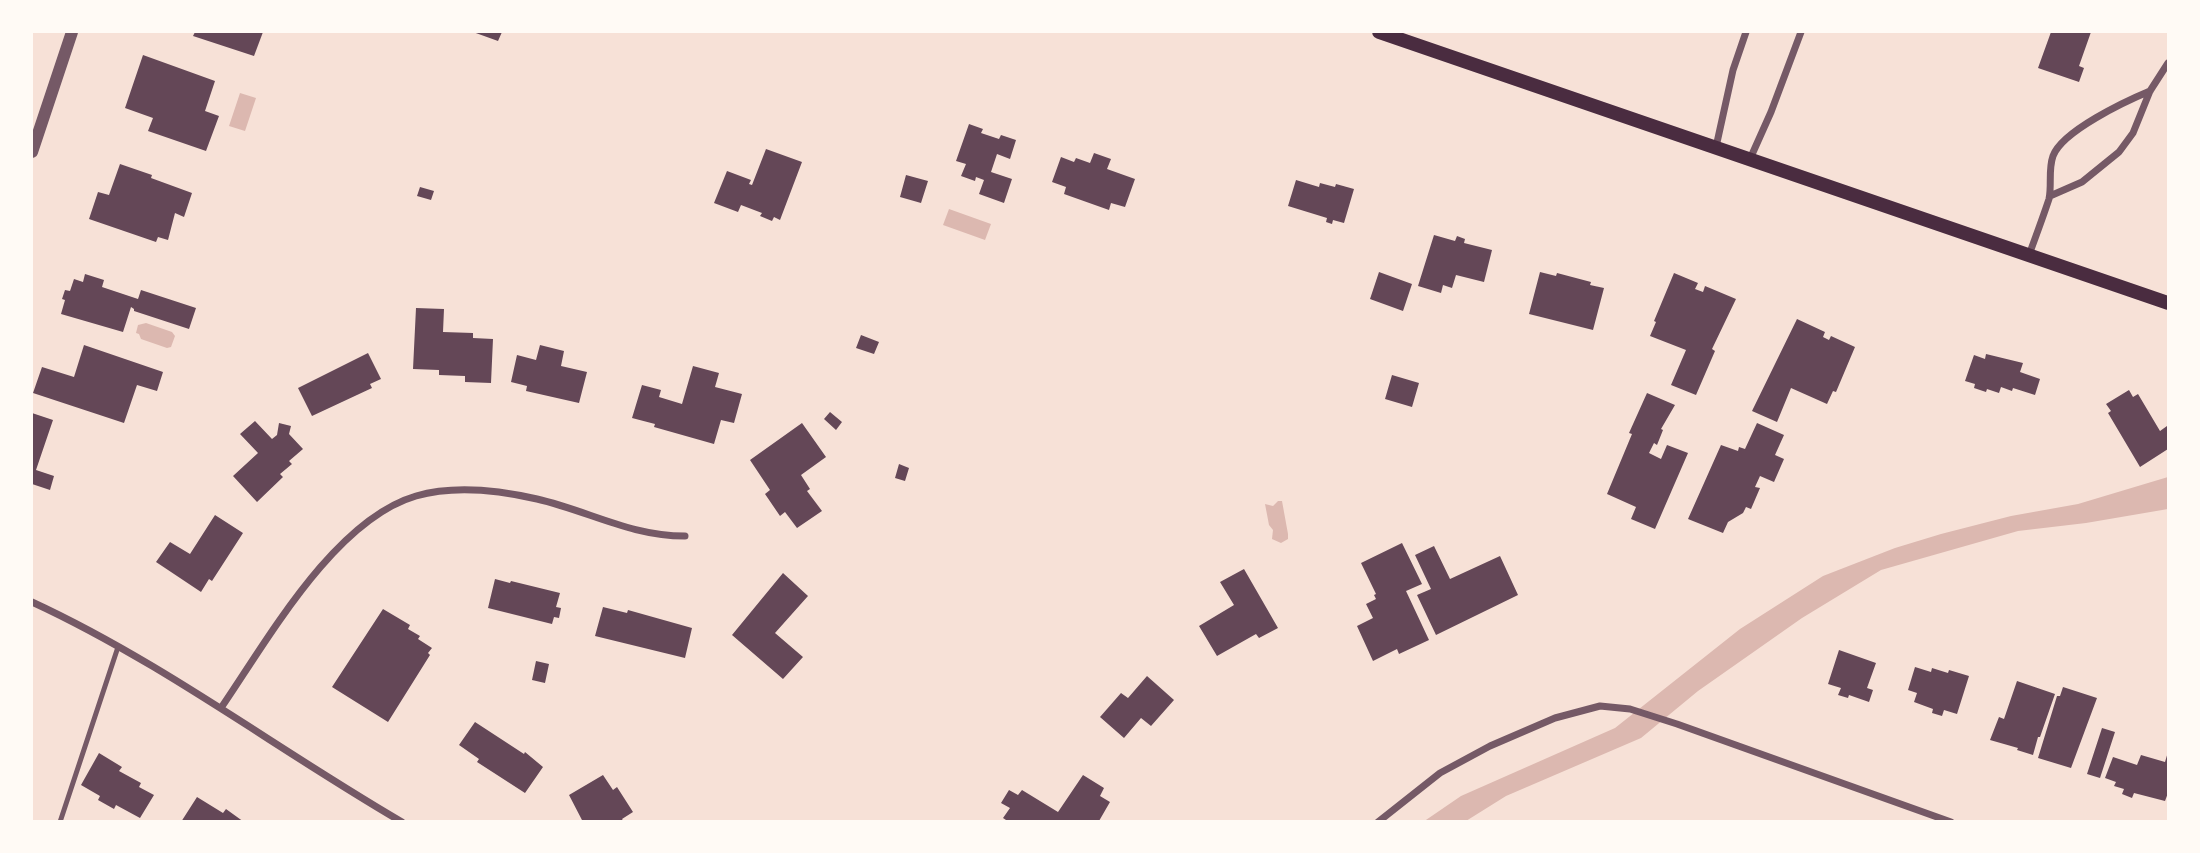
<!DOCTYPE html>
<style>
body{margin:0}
#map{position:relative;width:2200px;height:853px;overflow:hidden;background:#f7e1d7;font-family:"Work Sans",sans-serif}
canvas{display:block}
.frame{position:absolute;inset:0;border:33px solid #fffaf5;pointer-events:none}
</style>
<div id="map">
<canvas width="2200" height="853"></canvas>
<div class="frame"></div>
</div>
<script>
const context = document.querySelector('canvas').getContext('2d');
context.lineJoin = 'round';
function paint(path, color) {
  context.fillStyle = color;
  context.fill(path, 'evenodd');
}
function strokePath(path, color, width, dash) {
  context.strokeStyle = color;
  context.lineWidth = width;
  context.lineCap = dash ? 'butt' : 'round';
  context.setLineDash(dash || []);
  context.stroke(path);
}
paint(new Path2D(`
 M240 93 256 98 245 131 229 126Z
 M949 209 991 224 985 240 943 225Z
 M146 323 172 332 175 336 171 347 167 348 141 339 139 334 136 333 138 325Z
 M2168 477V509L2086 523 2018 531 1881 570 1802 618 1698 691 1641 738 1506 796 1466 821 1423 822 1461 796 1615 728 1740 629 1823 576 1895 548 1941 534 2011 516 2078 504Z
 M1278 501H1282L1288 534V539L1281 543 1272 539 1273 530 1269 525 1265 504 1273 506Z`), '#dcb8b0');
paint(new Path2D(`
 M195 32H263L254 56 193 36Z
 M473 32H502L498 41Z
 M2051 32H2091L2079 66 2084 68 2079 82 2038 68Z
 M143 55 215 81 205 111 219 116 206 151 148 131 153 118 125 108Z
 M969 124 983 129 981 133 999 139 1001 135 1016 140 1010 159 997 154 991 172 1012 179 1004 203 979 194 984 180 976 177 975 181 961 176 966 164 956 161Z
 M766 149 802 162 780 220 774 217 772 221 760 216 762 213 741 205 738 212 714 203 727 171 751 180 749 184 752 185Z
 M1094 153 1111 159 1107 169 1135 179 1125 207 1111 203 1109 210 1064 194 1066 187 1052 182 1061 157 1074 162 1076 158 1090 163Z
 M120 164 152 175 151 178 192 193 184 217 175 213 168 240 158 237 156 242 89 219 98 192 109 195Z
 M906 175 928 181 921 203 900 197Z
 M1296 180 1319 187 1320 183 1335 187 1336 184 1354 189 1344 223 1333 220 1332 224 1326 222 1327 218 1288 206Z
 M420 187 434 191 431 200 417 196Z
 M1434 235 1455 241 1457 236 1465 239 1464 243 1492 250 1484 282 1456 275 1452 288 1443 285 1441 293 1418 286Z
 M1379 272 1412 284 1403 311 1370 299Z
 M1540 272 1556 276 1557 273 1591 282 1590 285 1604 288 1593 330 1529 314Z
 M1674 273 1698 283 1695 289 1703 292 1705 286 1736 299 1712 349 1715 351 1696 395 1671 385 1686 350 1650 336 1656 322 1654 321Z
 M85 274 104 280 102 287 138 299 141 290 196 308 189 329 134 311V309L131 307 123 332 61 314 65 300 62 299 65 290 70 291 74 279 83 282Z
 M416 308 444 309 443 332 473 333V338L493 339 491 383 465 382V376L439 375V370L413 369Z
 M1797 319 1825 332 1823 337 1829 340 1831 336 1855 347 1836 392 1833 391 1827 404 1791 388 1777 422 1752 411Z
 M861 335 879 342 874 354 856 348Z
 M84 345 163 372 157 391 137 385 124 423 33 393 42 367 74 377Z
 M540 345 564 351 561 366 587 372 579 403 526 391 527 386 511 382 517 355 536 360Z
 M368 353 381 379 370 384 372 388 312 416 298 388Z
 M1986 354 2023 363 2020 372 2040 379 2035 395 2013 388 2012 391 2001 387 1999 393 1987 389 1986 392 1974 388 1975 384 1965 381 1974 355 1985 359Z
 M693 366 719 373 715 387 742 394 734 423 721 420 714 444 654 427 655 424 632 418 642 385 661 390 659 397 682 404Z
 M1392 375 1419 383 1412 407 1385 399Z
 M2129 390 2133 397 2138 394 2160 431 2167 426 2168 429V449L2140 467 2108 413 2111 411 2106 404Z
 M1647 393 1675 405 1661 429 1663 430 1657 445 1654 443 1649 453 1661 459 1667 445 1688 453 1655 529 1631 519 1636 507 1607 494 1632 434 1629 433Z
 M830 412 842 422 836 430 824 419Z
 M32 413 53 420 36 470 54 476 50 490 32 484Z
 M255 421 272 439 277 435 279 423 291 426 289 434 303 449 289 461 292 464 280 474 283 477 257 502 233 476 258 453 240 434Z
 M802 423 826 457 801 475 810 489 807 491 822 511 797 528 785 512 780 516 765 494 770 490 750 460Z
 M1757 423 1784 435 1775 455 1784 459 1774 482 1760 476 1755 487 1760 488 1751 509 1746 507 1743 513 1728 522 1723 533 1688 519 1721 445 1738 451 1739 447 1745 449Z
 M899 464 909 468 905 481 895 478Z
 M215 515 243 533 212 581 209 579 201 592 156 562 170 542 190 554Z
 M1402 543 1422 584 1406 591 1429 640 1399 654 1397 649 1373 661 1357 626 1373 618 1366 604 1376 599 1374 595 1376 594 1361 563Z
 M1434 546 1450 579 1500 556 1518 595 1436 635 1417 595 1431 589 1415 555Z
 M1244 569 1278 628 1259 638 1256 634 1217 656 1199 626 1234 605 1220 582Z
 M783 573 808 596 775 633 803 657 783 679 732 635Z
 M495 579 510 583 511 581 560 593 556 607 561 608 559 618 554 617 552 624 488 608Z
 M603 607 627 613 628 610 692 628 685 658 595 636Z
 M383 609 410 625 408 629 420 636 418 639 432 648 428 653 430 655 388 722 332 687Z
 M1839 650 1876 663 1867 688 1873 690 1869 702 1849 695 1848 698 1838 695 1841 688 1828 684Z
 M536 661 549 664 545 683 532 680Z
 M1915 667 1931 672 1932 668 1948 673 1949 670 1969 676 1957 714 1944 710 1942 716 1932 713 1933 709 1914 702 1917 693 1908 690Z
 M1147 676 1174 700 1151 726 1141 718 1124 738 1100 717 1121 693 1128 698Z
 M2017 681 2055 694 2040 737H2038L2033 755 2017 750 2018 748 1990 740 1999 717 2004 719Z
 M2063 687 2097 698 2071 768 2038 758 2057 696H2060Z
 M475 722 524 754 525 752 543 767 525 793 477 762 479 759 459 745Z
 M2102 728 2115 732 2100 778 2087 774Z
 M2168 752V793L2165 801 2134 793 2132 798 2122 794 2124 789 2114 786 2116 782 2105 778 2113 757 2137 765 2141 755 2165 762Z
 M99 753 122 767 119 771 141 783 139 787 154 795 140 818 116 805 114 809 98 800 100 796 81 785Z
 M603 775 613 790 617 787 633 812 622 819 624 822H583L569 795Z
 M1083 775 1104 788 1100 796 1110 802 1099 821 1009 822 1003 818 1010 808 1001 803 1009 790 1018 795 1022 790 1058 812Z
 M197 797 223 813 226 809 244 822H181Z`), '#644757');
strokePath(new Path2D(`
 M60 822 118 647`), '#755966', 5);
strokePath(new Path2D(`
 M1716 147 1733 70 1746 32
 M1750 159 1771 112 1801 32
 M2050 196 2082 182 2119 152 2133 133 2150 91 2168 63
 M2029 255C2036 236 2043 217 2049 199 2052 185 2048 170 2053 156 2062 131 2126 101 2150 91
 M32 602C162 662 278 750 402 822
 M221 708C267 641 334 520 416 496 454 485 498 490 537 499 589 511 630 536 685 536
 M1378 822 1440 773 1490 746 1555 718 1600 706 1630 709 1677 724 1951 822`), '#755966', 7);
strokePath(new Path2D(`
 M32 152 72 32`), '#755966', 12);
strokePath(new Path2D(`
 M1379 32 2168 303`), '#4a2c40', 14);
</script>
